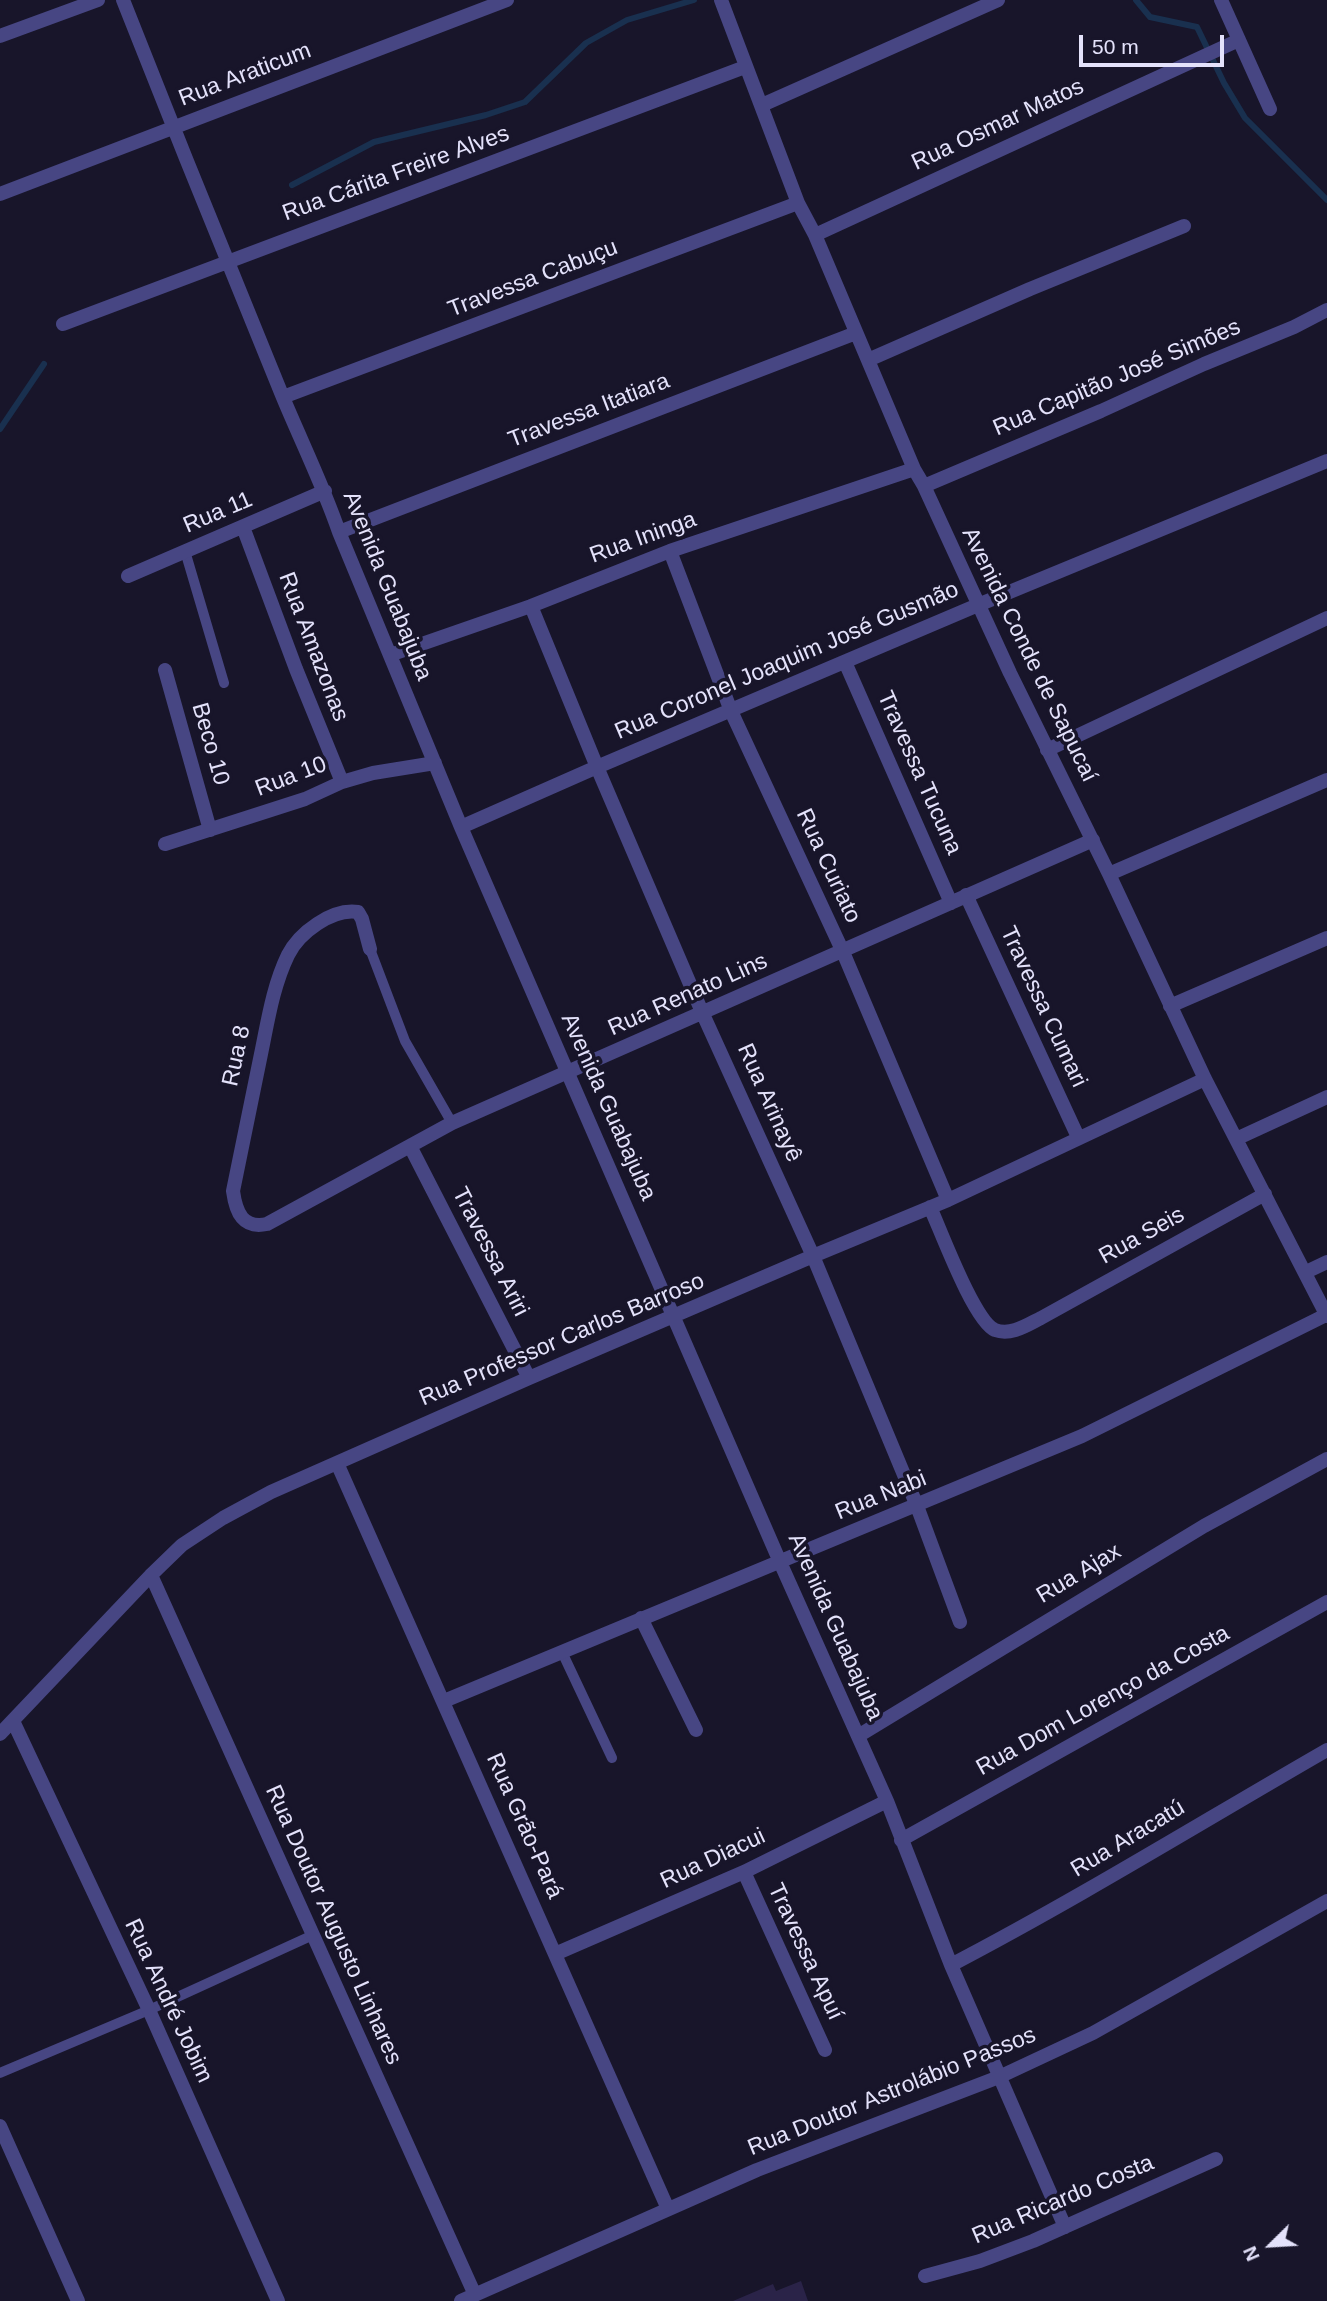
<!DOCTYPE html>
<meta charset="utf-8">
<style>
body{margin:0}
#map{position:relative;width:1327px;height:2301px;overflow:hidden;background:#18152a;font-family:Arial,sans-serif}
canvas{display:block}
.north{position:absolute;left:1236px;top:2210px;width:70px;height:70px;-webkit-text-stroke:5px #18152a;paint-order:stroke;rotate:246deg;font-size:19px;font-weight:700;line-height:28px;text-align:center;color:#e4e2fb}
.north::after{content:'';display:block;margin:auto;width:24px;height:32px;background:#e4e2fb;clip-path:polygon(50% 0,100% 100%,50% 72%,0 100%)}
.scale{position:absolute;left:1079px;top:35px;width:145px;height:32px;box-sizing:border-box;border:4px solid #e4e2fb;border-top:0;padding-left:9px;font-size:21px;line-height:24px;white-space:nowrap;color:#e4e2fb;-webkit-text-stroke:5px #18152a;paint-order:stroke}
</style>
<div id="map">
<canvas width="1327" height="2301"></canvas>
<div class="north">N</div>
<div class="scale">50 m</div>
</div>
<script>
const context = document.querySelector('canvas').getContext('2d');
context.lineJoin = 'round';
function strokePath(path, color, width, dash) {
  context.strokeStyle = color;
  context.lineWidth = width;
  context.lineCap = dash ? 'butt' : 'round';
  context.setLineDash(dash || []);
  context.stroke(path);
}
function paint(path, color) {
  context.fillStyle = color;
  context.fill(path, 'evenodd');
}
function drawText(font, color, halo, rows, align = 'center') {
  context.font = font + ' Arial,sans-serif';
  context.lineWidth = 7;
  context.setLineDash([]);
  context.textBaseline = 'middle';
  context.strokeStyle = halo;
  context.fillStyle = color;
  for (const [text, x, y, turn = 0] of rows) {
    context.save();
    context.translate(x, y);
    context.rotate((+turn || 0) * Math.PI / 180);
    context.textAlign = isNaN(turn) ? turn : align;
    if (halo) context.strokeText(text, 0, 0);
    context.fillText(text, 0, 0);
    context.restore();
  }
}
strokePath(new Path2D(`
 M1136 0 1150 17 1197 27 1224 83 1245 118 1327 200
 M292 185 374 142 486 115 525 102 586 43 627 20 694 0
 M0 429 44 364`), '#19304f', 6);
paint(new Path2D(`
 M801 2281 808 2301H733L773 2284 776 2291Z`), '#2a2348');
strokePath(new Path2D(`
 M185 551 224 683
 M370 949 405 1041 452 1123
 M562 1652 612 1758
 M0 2073 149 2010 313 1935`), '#474683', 10);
strokePath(new Path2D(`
 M123 0C175 132 228 264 282 395 301 441 323 485 339 532L461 827 780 1562 887 1801 951 1965 1065 2227
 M721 0 798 203 815 235 914 469 924 486 1010 673 1109 874 1205 1079 1327 1316
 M1221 0 1270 109
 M0 36 98 0
 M762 105 998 0
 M0 194 507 0
 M815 235 1239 40
 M63 324 745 67
 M868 360 1030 289 1184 226
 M283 397 798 203
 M924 486 1101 411 1204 364 1294 327 1327 310
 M243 527 296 669 342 782
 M339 532 856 333
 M670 551 731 711 843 952 948 1200
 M128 576 325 491
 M531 606 597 767 702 1012 813 1256 917 1506 960 1622
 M390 655 531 606 670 551 914 469
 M845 662 951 903
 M165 670 210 830
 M1047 750 1327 618
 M461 827 597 767 978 605 1327 461
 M165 844 305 799 342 782 373 773 435 763
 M1109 874 1327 780
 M966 895 1078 1137
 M370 949 362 919 358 912C332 908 299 933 288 955 273 986 268 1020 261 1054 252 1100 242 1145 233 1191 236 1213 243 1229 267 1224L452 1123 1093 840
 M1170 1006 1327 938
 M1236 1139 1327 1097
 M410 1146 529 1378
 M930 1207C941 1231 974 1321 995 1330 1011 1336 1027 1325 1041 1318L1265 1194
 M1306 1272 1327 1262
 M337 1463 668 2209
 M151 1575 475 2295
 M641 1618 696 1730
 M444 1701 1082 1436 1326 1315
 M13 1721 149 2010 278 2301
 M0 1734 151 1575 182 1545 223 1518 271 1492 529 1378 813 1256 948 1200 1205 1079
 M858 1736 1204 1526 1327 1459
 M901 1840 1327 1602
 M744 1872 825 2050
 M555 1954 744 1872 887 1801
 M951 1965C1079 1898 1202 1822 1327 1750
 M0 2126 78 2301
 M925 2276 980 2261 1033 2241 1216 2159
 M461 2301 757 2170 999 2077 1093 2033 1327 1901`), '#474683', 14);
drawText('23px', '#e4e2fb', '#18152a', [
 ["Rua Araticum",245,75,-21],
 ["Rua Osmar Matos",998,125,-25],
 ["Rua Cárita Freire Alves",396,174,-20],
 ["Travessa Cabuçu",533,279,-21],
 ["Rua Capitão José Simões",1117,378,-23],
 ["Travessa Itatiara",589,411,-21],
 ["Rua 11",218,513,-23],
 ["Rua Ininga",643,538,-20],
 ["Avenida Guabajuba",387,586,68],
 ["Rua Amazonas",313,647,69],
 ["Avenida Conde de Sapucaí",1029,655,64],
 ["Rua Coronel Joaquim José Gusmão",787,661,-23],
 ["Beco 10",210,744,74],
 ["Travessa Tucuna",919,773,66],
 ["Rua 10",291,777,-21],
 ["Rua Curiato",828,866,65],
 ["Rua Renato Lins",688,995,-24],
 ["Travessa Cumari",1043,1007,65],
 ["Rua 8",237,1056,-78],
 ["Rua Arinayê",769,1103,66],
 ["Avenida Guabajuba",608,1107,66],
 ["Rua Seis",1142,1236,-29],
 ["Travessa Ariri",490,1252,63],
 ["Rua Professor Carlos Barroso",562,1340,-23],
 ["Rua Nabi",881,1496,-22],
 ["Rua Ajax",1079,1574,-31],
 ["Avenida Guabajuba",835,1627,66],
 ["Rua Dom Lorenço da Costa",1103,1701,-29],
 ["Rua Grão-Pará",524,1826,66],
 ["Rua Aracatú",1128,1839,-31],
 ["Rua Diacui",713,1859,-25],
 ["Rua Doutor Augusto Linhares",333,1925,66],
 ["Travessa Apuí",805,1952,65],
 ["Rua André Jobim",168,2001,65],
 ["Rua Doutor Astrolábio Passos",892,2092,-22],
 ["Rua Ricardo Costa",1063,2200,-23]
]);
</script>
